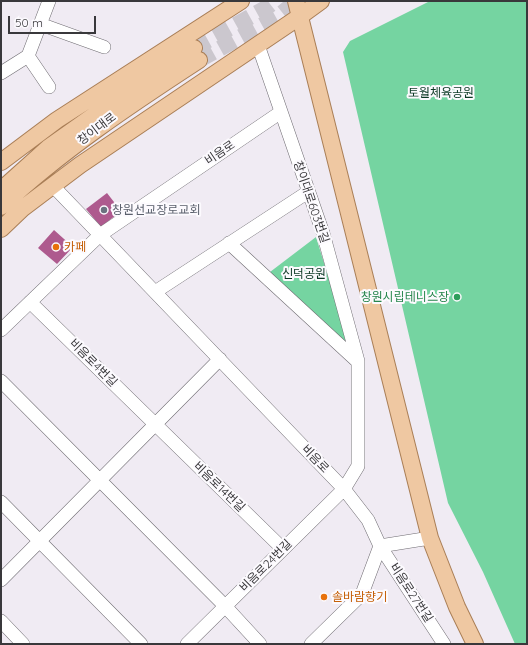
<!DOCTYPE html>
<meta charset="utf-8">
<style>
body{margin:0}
#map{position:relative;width:528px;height:645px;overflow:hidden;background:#f0ebf3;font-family:Quicksand,sans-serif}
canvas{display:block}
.frame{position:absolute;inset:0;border:2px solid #39383b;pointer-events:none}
.scale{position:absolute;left:8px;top:16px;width:88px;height:18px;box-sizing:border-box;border:2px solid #39383b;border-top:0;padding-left:5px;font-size:12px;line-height:14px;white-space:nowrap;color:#39383b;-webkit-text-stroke:3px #fcfafe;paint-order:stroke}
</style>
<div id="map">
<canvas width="528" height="645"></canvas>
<div class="frame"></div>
<div class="scale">50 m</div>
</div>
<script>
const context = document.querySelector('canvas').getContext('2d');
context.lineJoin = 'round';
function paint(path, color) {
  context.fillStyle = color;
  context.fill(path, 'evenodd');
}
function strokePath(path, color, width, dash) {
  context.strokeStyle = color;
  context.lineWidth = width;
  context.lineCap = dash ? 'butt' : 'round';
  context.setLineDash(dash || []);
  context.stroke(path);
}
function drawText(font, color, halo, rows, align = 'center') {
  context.font = font + ' Quicksand,"Noto Sans KR",sans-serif';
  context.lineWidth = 4;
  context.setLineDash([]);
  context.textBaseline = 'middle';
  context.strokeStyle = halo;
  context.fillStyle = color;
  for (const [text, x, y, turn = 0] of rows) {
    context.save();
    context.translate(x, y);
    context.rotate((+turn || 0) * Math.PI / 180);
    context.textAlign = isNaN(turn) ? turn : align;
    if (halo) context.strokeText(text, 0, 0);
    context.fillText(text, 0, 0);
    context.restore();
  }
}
paint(new Path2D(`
 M430 1H527V644H515L483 572 448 503 343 52 350 41Z
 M316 237 350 347 270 272Z`), '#75d4a1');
paint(new Path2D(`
 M107 193 121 211 101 227 86 209Z
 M54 230 73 247 57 264 38 248Z`), '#ae5a8e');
strokePath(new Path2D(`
 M194 48 266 8 275 1
 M199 60 277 17 297 1`), '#cbc7ce', 16, [16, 8]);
const minor = new Path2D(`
 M40 24 104 47
 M28 56 49 87
 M1 73 28 56 49 1
 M53 186 344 489 368 520 380 546 362 594 311 644
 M229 243 357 361
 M155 292 308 192
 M30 302 283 549
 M1 330 100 235 281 112
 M1 381 225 606 260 644
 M1 502 141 644
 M430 538 380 546 444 644
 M1 580 220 359
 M1 621 23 644
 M187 644 344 489 358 466V361L323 233 258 45`);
const major = new Path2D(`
 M296 1 430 538 457 607 475 644
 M1 162 57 120 241 1
 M1 190 49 147 121 96 194 48
 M1 207C61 151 130 105 199 60
 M1 229 23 208 80 165 299 17 321 1`);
strokePath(minor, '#6f6c72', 14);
strokePath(major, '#a97e56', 18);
strokePath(minor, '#fff', 13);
strokePath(major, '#efc8a2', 16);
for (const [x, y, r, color] of [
 [104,210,4,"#6b7280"],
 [56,247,4,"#e8710a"],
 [457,297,4,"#2e9e5b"],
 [324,597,4,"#e8710a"]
]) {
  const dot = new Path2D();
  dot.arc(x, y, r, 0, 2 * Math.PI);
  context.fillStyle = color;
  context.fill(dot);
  strokePath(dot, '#fcfafe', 1.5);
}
drawText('12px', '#0b3924', '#fcfafe', [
 ["토월체육공원",441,93],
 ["신덕공원",304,274]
]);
drawText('12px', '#39383b', '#fcfafe', [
 ["창이대로",97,129,-37],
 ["비음로",220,153,-34],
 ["창이대로603번길",311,202,71],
 ["비음로4번길",93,363,45],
 ["비음로",315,459,46],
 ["비음로14번길",219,487,44],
 ["비음로24번길",266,566,-45],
 ["비음로27번길",411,593,57]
]);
drawText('12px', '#5b616d', '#fcfafe', [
 ["창원선교장로교회",112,210]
], 'left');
drawText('12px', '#c56008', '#fcfafe', [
 ["카페",64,247],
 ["솔바람향기",332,597]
], 'left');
drawText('12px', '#27864d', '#fcfafe', [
 ["창원시립테니스장",449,297]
], 'right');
</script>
